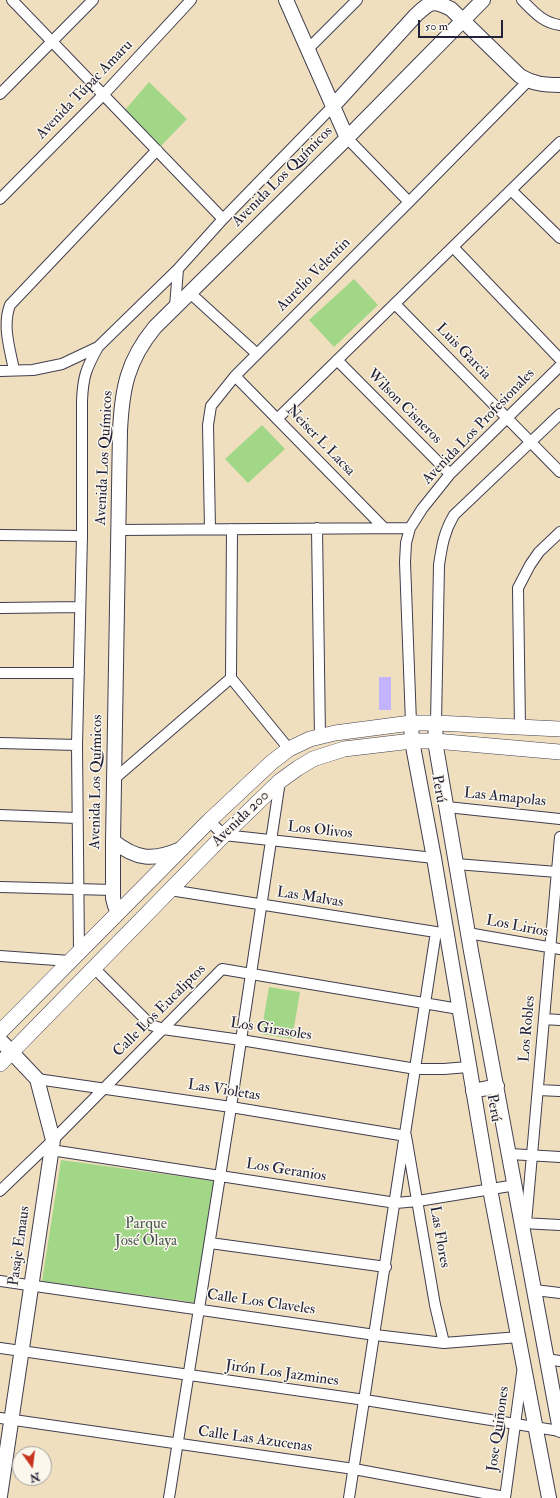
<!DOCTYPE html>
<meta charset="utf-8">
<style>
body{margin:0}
#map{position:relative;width:560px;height:1498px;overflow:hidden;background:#f0dfbe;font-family:"IM FELL Double Pica",serif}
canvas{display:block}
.north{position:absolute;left:12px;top:1446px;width:40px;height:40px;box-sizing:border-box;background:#fbf7ec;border:1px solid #a4a2a5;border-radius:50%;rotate:166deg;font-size:11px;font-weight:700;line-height:16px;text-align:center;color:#22223b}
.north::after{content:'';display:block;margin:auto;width:14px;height:18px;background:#c8321e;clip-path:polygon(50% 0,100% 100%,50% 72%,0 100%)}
.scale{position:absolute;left:418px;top:20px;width:85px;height:18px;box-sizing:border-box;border:2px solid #22223b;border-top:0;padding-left:5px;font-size:12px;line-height:14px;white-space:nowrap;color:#22223b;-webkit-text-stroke:3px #fbf7ec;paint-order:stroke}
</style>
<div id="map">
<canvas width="560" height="1498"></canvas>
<div class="north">N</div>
<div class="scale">50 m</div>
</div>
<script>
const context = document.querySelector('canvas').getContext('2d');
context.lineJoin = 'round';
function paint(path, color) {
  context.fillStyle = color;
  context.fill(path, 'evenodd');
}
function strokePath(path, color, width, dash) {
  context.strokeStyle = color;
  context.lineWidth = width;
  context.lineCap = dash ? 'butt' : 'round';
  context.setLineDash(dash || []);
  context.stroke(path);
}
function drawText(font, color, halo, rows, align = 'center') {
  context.font = font + ' "IM FELL Double Pica",serif';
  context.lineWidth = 3;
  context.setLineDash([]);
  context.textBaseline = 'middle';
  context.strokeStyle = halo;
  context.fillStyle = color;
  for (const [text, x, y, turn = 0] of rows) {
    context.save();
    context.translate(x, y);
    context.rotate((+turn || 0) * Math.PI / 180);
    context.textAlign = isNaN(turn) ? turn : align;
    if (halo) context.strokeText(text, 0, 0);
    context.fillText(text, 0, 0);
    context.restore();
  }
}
paint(new Path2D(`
 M149 82 187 119 161 146 125 110Z
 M354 279 378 305 334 347 309 320Z
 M262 425 285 449 248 483 225 459Z
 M269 987 300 992 292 1039 261 1034Z
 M61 1160 215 1181 198 1303 42 1281Z`), '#a2d787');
paint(new Path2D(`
 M379 677H391V710H379Z`), '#c4b3fd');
const street = new Path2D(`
 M12 0 223 219
 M522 0C534 12 543 23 560 25
 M308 49 357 0
 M0 94 93 0
 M347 138 409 202
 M511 190 560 238
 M0 199 104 94 191 0
 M453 247 560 359
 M190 293 257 354
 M395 304 560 472
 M175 307 178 269 223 219 333 106
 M337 360 450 474
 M14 370C10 349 2 326 10 305L157 150
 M0 371 33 370 62 364 98 347 178 269
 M235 376 384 528
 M277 419 560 142
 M317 528 320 737
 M210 529 208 425 211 406 235 376 409 202 528 81
 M232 529 231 678 289 749
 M118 530 410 528
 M0 535 82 536
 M0 608 80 607
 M0 673H79
 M411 723 405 562 406 543 410 528 422 509 450 474 560 366
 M436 723 439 565C442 545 444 532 454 515L560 414
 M520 728 518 588 530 565 539 552 560 532
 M0 743 77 745
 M113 780 231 678
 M447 807 560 819
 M0 815 77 818
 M209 821 224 835 434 858
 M456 864 557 872
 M0 887 113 890
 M170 890 442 933
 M468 933 560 949
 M79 952 77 745 82 536V401C83 376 86 369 98 347
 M0 956 70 961
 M93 967 151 1025 163 1029 241 1040 416 1069H444L468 1067
 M544 1019 560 1020
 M37 1079 231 1107 406 1136 435 1305 444 1343
 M538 1090 560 1091
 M51 1150 396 1203 418 1201 516 1185
 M510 1154 560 1157
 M0 1191 53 1140 222 969 459 1009
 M522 1223 560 1225
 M526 1223 560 837
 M210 1243 386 1267
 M0 1281 375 1335 444 1343 519 1337
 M535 1290 560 1293
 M0 1348 365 1400 560 1431
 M547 1359 560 1361
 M0 1418 354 1469 505 1497
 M169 1498 231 1107 280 781
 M349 1498 436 932
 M505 1498 522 1373`);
const secondary = new Path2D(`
 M286 0 347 138
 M333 106 416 15C431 1 433 0 451 9L520 76C533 84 545 85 560 85
 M411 723 412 741 434 858 490 1189 549 1498
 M436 723 435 741 471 951 560 1430
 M113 841C137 860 153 861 181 849
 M120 910 115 906 113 898V841L120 431C122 389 127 361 155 327L347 138 483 0
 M0 1040 37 1079 53 1140 0 1496
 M473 1091 497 1086`);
const primary = new Path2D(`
 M0 1032 209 821 272 762 289 749 310 739 335 733 411 723H436L560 729
 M0 1064 224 835 280 781 298 768 313 759 344 749 412 741H435L560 752`);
strokePath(street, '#413e4f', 12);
strokePath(secondary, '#413e4f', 16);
strokePath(primary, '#413e4f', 16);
strokePath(street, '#fff', 10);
strokePath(secondary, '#fff', 14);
strokePath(primary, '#fff', 15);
drawText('15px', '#22223b', '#fbf7ec', [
 ["Avenida Túpac Amaru",85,90,-46],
 ["Avenida Los Químicos",283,177,-45],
 ["Aurelio Velentin",314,275,-45],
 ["Luis Garcia",463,352,46],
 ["Wilson Cisneros",404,407,45],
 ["Avenida Los Profesionales",479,427,-46],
 ["Neiser L Lacsa",320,441,46],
 ["Avenida Los Químicos",105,458,-87],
 ["Avenida Los Químicos",97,782,-89],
 ["Perú",438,789,80],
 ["Las Amapolas",505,798,6],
 ["Avenida 200",241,819,-44],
 ["Los Olivos",320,831,6],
 ["Las Malvas",310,898,9],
 ["Los Lirios",517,927,11],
 ["Calle Los Eucaliptos",160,1011,-45],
 ["Los Robles",528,1029,-85],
 ["Los Girasoles",271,1030,9],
 ["Las Violetas",224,1091,9],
 ["Perú",493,1108,80],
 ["Los Geranios",286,1171,9],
 ["Las Flores",439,1237,80],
 ["Pasaje Emaus",20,1246,-82],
 ["Calle Los Claveles",261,1303,8],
 ["Jirón Los Jazmines",282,1374,8],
 ["Jose Quiñones",499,1429,-82],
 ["Calle Las Azucenas",255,1440,8]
]);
drawText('15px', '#485852', '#fbf7ec', [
 ["Parque",146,1225],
 ["José Olaya",146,1242]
]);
</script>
